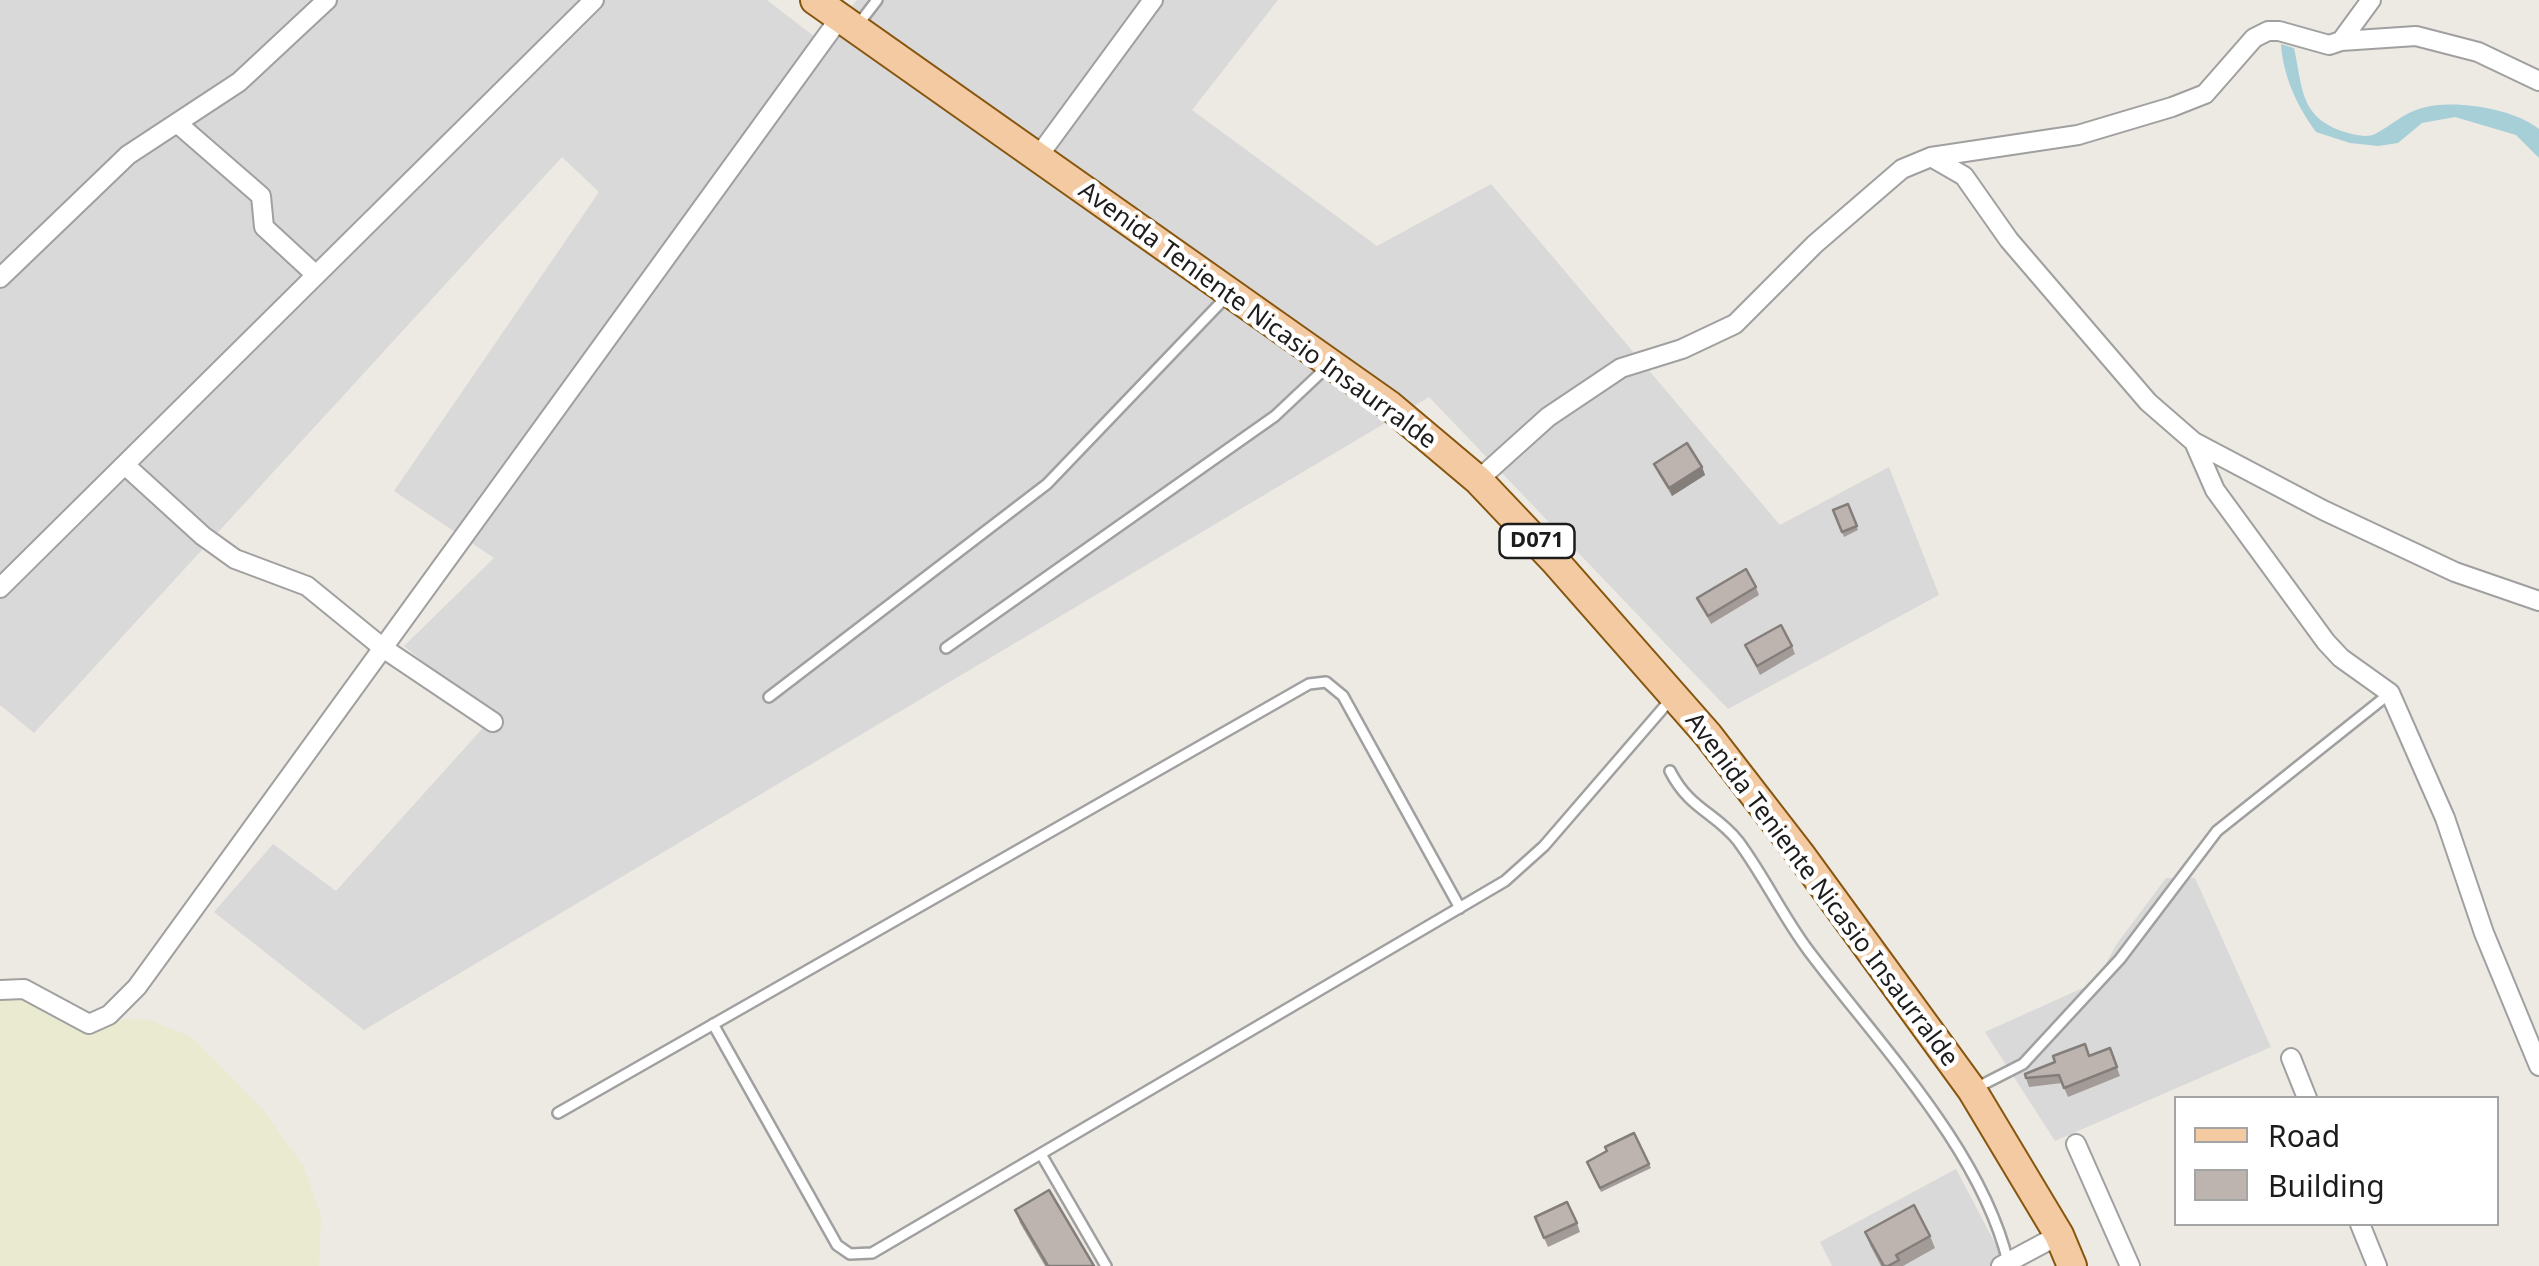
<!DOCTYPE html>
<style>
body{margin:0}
#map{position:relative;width:2539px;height:1266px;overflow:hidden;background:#ede9e3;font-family:"Noto Sans",sans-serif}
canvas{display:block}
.legend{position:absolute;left:2174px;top:1096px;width:325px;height:130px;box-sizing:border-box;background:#fff;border:2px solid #a4a4a4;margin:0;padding:12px 18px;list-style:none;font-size:30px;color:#1c1c1c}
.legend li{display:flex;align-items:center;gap:20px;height:50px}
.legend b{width:50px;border:2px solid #a4a4a4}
</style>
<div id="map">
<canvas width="2539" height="1266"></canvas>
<ul class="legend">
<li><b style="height:12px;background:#f3caa2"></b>Road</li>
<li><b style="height:28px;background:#bdb4b0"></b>Building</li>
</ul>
</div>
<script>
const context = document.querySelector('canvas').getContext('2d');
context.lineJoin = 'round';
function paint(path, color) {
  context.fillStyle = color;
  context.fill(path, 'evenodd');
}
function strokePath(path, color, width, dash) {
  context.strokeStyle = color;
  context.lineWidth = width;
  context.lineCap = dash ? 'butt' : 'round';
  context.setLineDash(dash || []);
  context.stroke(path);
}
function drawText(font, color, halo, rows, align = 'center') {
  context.font = font + ' "Noto Sans",sans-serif';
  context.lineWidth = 9;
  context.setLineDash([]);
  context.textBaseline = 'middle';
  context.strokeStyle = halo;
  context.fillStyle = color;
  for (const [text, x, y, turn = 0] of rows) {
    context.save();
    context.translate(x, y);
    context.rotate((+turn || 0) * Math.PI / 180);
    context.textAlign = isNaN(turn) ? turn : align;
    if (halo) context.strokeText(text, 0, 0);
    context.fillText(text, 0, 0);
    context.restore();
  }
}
paint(new Path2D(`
 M0 0H767L820 41 857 0H1278L1192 110 1377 246 1491 184 1780 525 1889 467 1939 595 1728 709 1429 397 364 1030 214 912 273 844 336 891 491 719 404 646 494 558 394 491 599 192 562 157 34 733 0 705Z
 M2166 878H2195L2271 1047 2055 1141 1985 1032 2096 982 2116 945Z
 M1956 1169 2007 1266H1832L1820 1242Z`), '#dad9d9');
paint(new Path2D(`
 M14 977 97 1018 150 1020 193 1038 264 1111 303 1166 321 1216 319 1266H0V980Z`), '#eaead0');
paint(new Path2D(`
 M2281 44 2294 48C2303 89 2300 118 2345 132 2355 135 2366 138 2375 134 2391 126 2403 113 2422 108 2453 99 2513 108 2539 129V158L2516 135 2455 117 2422 123 2398 143 2378 146 2350 143 2316 132C2297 106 2283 76 2281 44Z`), '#a7cfd7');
const lane = new Path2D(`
 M857 26 877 0
 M946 648 1275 416 1328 366
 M769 697 1047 484 1228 295
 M1670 771C1690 810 1715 812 1738 841 1764 876 1782 915 1808 950 1877 1042 1981 1149 2008 1262
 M713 1024 837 1245 850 1254 872 1253 1505 881 1544 846 1671 699
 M1974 1089 2023 1064 2120 959 2217 831 2389 694
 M558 1113 1309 684 1326 682 1343 696 1460 908
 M1041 1154 1106 1266`);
const street = new Path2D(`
 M2341 41 2416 36 2478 52 2539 81
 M177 123 261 196 264 227 316 275
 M1931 157 1964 176 2009 240 2148 402 2194 442 2323 510 2455 572 2539 601
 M1037 158 1153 0
 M0 278 128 155 239 82 327 0
 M2194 442 2215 490 2326 642 2341 658 2390 693 2445 818 2484 933 2539 1066
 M125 465 203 536 235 559 307 586 383 648 493 722
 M1478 480 1548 417 1621 368 1682 349 1735 324 1815 244 1902 169 1931 157 2078 135 2172 107 2205 94 2254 38 2268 31H2279L2329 45 2341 41 2371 0
 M0 588 594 0
 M0 990 24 989 89 1024 109 1015 137 987 839 19
 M2291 1058 2307 1098
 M2076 1144 2130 1266
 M2360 1224 2377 1266
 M2001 1266 2059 1235`);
const primary = new Path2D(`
 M815 0 1389 405 1478 480 1554 560 1708 735 1800 854 1972 1090 2059 1235 2072 1266`);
strokePath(lane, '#a0a0a0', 14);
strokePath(street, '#a0a0a0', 22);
strokePath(primary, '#87560e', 32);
strokePath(lane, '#fff', 9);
strokePath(street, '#fff', 18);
strokePath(primary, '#f3caa2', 28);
paint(new Path2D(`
 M1654 464 1702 467 1705 475 1672 496 1658 473Z
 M1848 504 1858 530 1844 537 1833 510Z
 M1756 587 1759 595 1711 624 1697 598Z
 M1745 645 1792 646 1795 654 1760 675Z
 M2110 1048 2120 1076 2068 1097 2062 1083 2029 1087 2026 1078Z
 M1634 1133 1651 1168 1601 1192 1587 1162Z
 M1015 1210 1094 1266H1045L1020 1223Z
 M1535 1217 1577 1223 1580 1232 1548 1247Z
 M1865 1232 1930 1236 1935 1248 1903 1266H1881L1870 1245Z`), '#a39b97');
paint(new Path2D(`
 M1702 467 1705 475 1672 496 1669 488Z`), '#847e7b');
const building = new Path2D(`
 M1687 443 1702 467 1669 488 1654 464Z
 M1848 504 1857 526 1842 532 1833 510Z
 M1746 569 1756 587 1708 616 1697 598Z
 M1781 625 1792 646 1757 666 1745 645Z
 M2085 1044 2089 1056 2110 1048 2117 1067 2064 1088 2059 1075 2026 1078 2025 1074 2055 1062 2053 1056Z
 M1634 1133 1649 1164 1600 1188 1587 1162 1607 1151 1605 1147Z
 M1049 1190 1094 1266H1048L1015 1210Z
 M1567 1202 1577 1223 1544 1238 1535 1217Z
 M1914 1205 1930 1236 1896 1255 1899 1260 1888 1266H1884L1865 1232Z`);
paint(building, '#bdb4b0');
strokePath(building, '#847e7b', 2.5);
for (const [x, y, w] of [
 [1537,541,75]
]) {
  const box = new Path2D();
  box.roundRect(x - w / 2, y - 17, w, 34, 8);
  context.fillStyle = '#fff';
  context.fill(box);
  strokePath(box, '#1c1c1c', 2.5);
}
drawText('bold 22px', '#1c1c1c', null, [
 ["D071",1537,541]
]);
drawText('25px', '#1c1c1c', '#fff', [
 ["Avenida Teniente Nicasio Insaurralde",1257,316,36],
 ["Avenida Teniente Nicasio Insaurralde",1821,890,53]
]);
</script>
